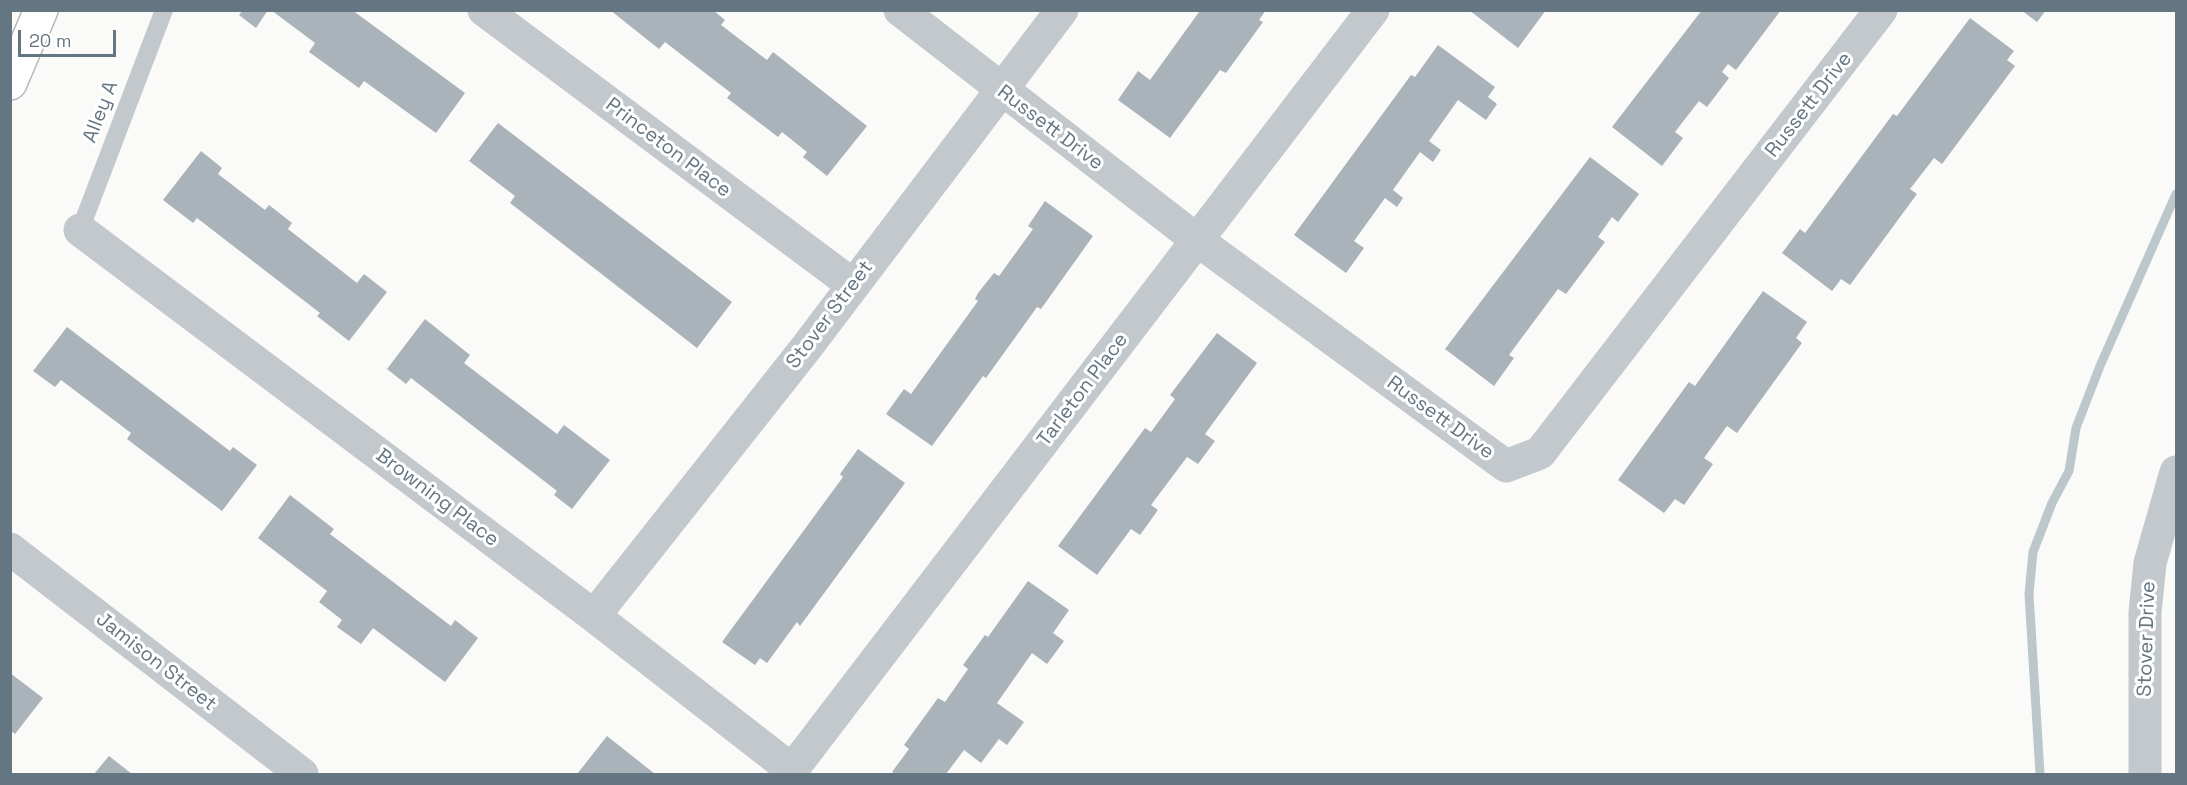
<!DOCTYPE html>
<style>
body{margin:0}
#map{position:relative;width:2187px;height:785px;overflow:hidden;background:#fafaf8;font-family:"Space Grotesk",sans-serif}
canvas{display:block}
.frame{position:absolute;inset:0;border:12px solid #657683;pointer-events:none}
.scale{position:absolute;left:18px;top:30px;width:98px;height:27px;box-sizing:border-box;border:3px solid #657683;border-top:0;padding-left:8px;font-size:18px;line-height:21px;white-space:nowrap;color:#657683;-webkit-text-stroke:4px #fff;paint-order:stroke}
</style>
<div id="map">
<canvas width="2187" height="785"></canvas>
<div class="frame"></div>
<div class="scale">20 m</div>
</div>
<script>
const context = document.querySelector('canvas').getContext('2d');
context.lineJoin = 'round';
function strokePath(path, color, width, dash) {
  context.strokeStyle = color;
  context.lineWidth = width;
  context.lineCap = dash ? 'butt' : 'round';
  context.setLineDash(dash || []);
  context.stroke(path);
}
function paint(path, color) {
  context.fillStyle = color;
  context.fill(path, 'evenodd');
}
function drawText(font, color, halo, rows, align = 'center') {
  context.font = font + ' "Space Grotesk",sans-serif';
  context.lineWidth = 6;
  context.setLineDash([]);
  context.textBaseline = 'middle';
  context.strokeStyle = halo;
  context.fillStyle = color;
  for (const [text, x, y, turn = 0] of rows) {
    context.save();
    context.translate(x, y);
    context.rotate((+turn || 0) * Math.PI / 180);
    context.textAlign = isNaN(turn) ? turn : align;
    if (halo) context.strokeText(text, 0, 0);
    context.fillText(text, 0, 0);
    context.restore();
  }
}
strokePath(new Path2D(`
 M2040 774 2029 594 2033 552 2052 503 2069 471 2076 428 2100 366 2176 194`), '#bbc7cb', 9);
paint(new Path2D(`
 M243 10H268L256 28 239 15Z
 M271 10H352L465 93 436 133 364 81 359 88 309 52 315 43Z
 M610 10H713L725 20 721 25 767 60 773 52 867 126 827 176 803 157 807 152 782 132 778 137 727 98 731 93 665 42 659 49Z
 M1197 10H1266L1259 20 1263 22 1226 73 1220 70 1170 138 1118 100 1138 71 1150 80 1199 12Z
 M1469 10H1546L1518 48Z
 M1702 10H1781L1736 70 1728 64 1722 72 1729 78 1707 107 1699 101 1675 132 1683 138 1662 166 1612 127Z
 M2021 10H2046L2037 22Z
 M1970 18 2014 51 2007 60 2015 66 1942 164 1934 158 1910 189 1917 194 1850 285 1841 279 1832 291 1782 253 1800 229 1805 233 1893 114 1897 116Z
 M1438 45 1495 87 1488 97 1497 104 1486 120 1458 100 1429 141 1441 150 1433 162 1420 152 1393 190 1403 198 1397 207 1385 198 1354 241 1364 248 1346 273 1294 235 1411 75 1415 77Z
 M498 123 732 302 697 348 510 203 515 196 469 161Z
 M201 151 222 168 218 174 265 210 269 205 292 223 288 229 357 283 364 274 387 292 349 341 317 316 320 313 197 218 193 223 163 200Z
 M1590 157 1639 194 1618 222 1612 217 1598 237 1605 242 1566 294 1558 289 1509 355 1514 358 1494 386 1445 349Z
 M1045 201 1093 236 1041 309 1037 307 986 378 983 376 932 446 886 414 904 389 911 394 978 301 975 299 978 293 994 273 999 276 1033 229 1028 226Z
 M1763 291 1807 322 1796 338 1802 343 1737 433 1727 426 1704 458 1713 464 1684 505 1675 499 1664 513 1618 480 1689 382 1695 386Z
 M425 319 470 355 464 363 557 434 564 425 610 460 572 509 554 495 557 491 411 378 406 384 387 369Z
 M67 327 230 451 233 447 257 465 222 511 127 439 131 433 61 380 55 387 33 371Z
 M1217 333 1257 363 1205 434 1215 441 1198 464 1187 457 1151 505 1158 510 1140 535 1131 529 1097 575 1058 546 1145 428 1151 432 1175 399 1170 395Z
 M858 449 905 483 800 626 797 622 767 663 760 658 755 665 722 642 843 477 840 474Z
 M290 495 334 529 330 534 451 626 455 620 478 638 445 682 373 628 361 644 337 627 342 620 319 602 327 591 258 538Z
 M1028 581 1069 610 1053 633 1064 641 1047 664 1032 653 997 703 1024 722 1007 745 999 739 981 763 964 750 946 774H896L892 772 909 749 904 745 938 698 945 702 968 669 963 665 985 635 988 637Z
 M10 673 43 698 15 734 10 730Z
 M607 736 655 774H577Z
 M109 756 132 774H94Z`), '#aab3b9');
const highway = new Path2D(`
 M10 83 41 10`);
strokePath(highway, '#b4b9bd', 36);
strokePath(new Path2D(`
 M80 230 164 10`), '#c3c8cc', 18);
strokePath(new Path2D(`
 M484 10 853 285
 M900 10 1197 240 1506 466 1540 453 1881 10
 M80 230 594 616 792 770 1373 10
 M10 549 302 774
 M594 616 806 348 1062 10
 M2145 774V613L2150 563 2176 472`), '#c3c8cc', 33);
strokePath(highway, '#fff', 33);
drawText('20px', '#657683', '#fff', [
 ["Russett Drive",1809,105,-52],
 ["Alley A",101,112,-69],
 ["Russett Drive",1050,128,37],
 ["Princeton Place",668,148,37],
 ["Stover Street",830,315,-53],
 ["Tarleton Place",1083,390,-53],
 ["Russett Drive",1440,418,36],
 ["Browning Place",437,498,37],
 ["Stover Drive",2147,639,-88],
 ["Jamison Street",156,662,38]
]);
</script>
